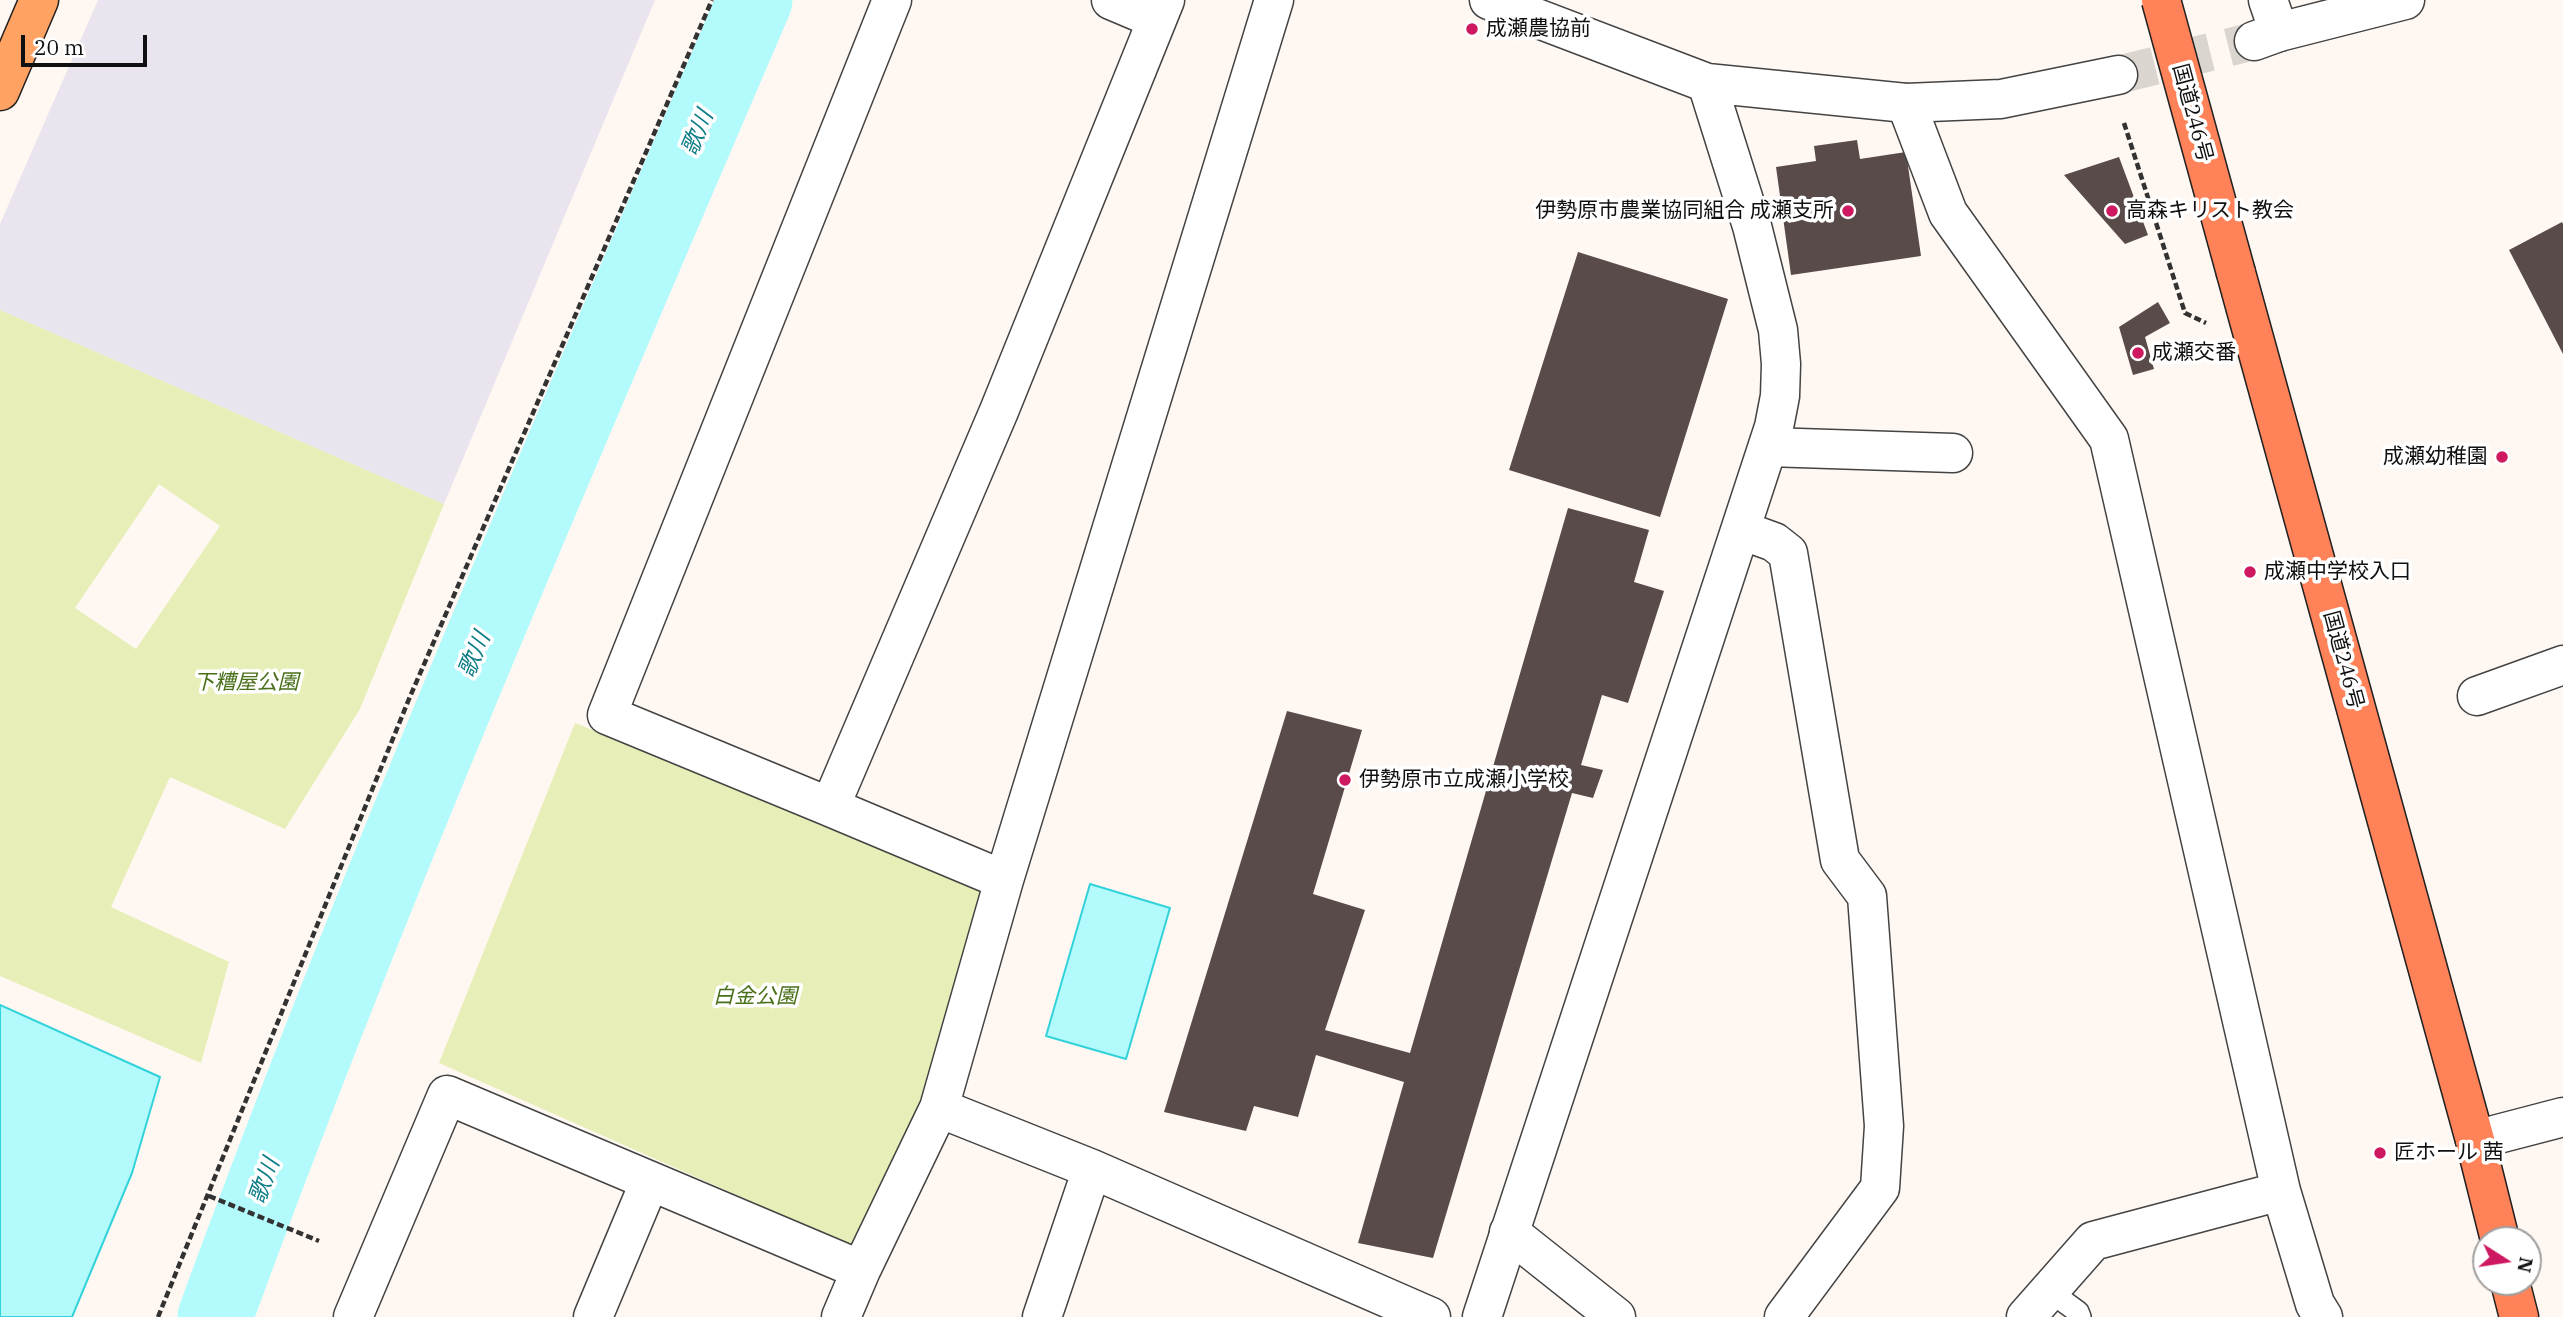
<!DOCTYPE html>
<meta charset="utf-8">
<style>
body{margin:0}
#map{position:relative;width:2563px;height:1317px;overflow:hidden;background:#fff8f2;font-family:"IBM Plex Serif",serif}
canvas{display:block}
.north{position:absolute;left:2472px;top:1226px;width:70px;height:70px;box-sizing:border-box;background:#fff;border:2px solid #9f9f9f;border-radius:50%;rotate:102deg;font-size:19px;font-weight:700;line-height:28px;text-align:center;color:#101010}
.north::after{content:'';display:block;margin:auto;width:24px;height:32px;background:#ce1961;clip-path:polygon(50% 0,100% 100%,50% 72%,0 100%)}
.scale{position:absolute;left:21px;top:35px;width:126px;height:32px;box-sizing:border-box;border:4px solid #101010;border-top:0;padding-left:9px;font-size:21px;line-height:24px;white-space:nowrap;color:#101010;-webkit-text-stroke:5px #fff;paint-order:stroke}
</style>
<div id="map">
<canvas width="2563" height="1317"></canvas>
<div class="north">N</div>
<div class="scale">20 m</div>
</div>
<script>
const context = document.querySelector('canvas').getContext('2d');
context.lineJoin = 'round';
function paint(path, color) {
  context.fillStyle = color;
  context.fill(path, 'evenodd');
}
function strokePath(path, color, width, dash) {
  context.strokeStyle = color;
  context.lineWidth = width;
  context.lineCap = dash ? 'butt' : 'round';
  context.setLineDash(dash || []);
  context.stroke(path);
}
function drawText(font, color, halo, rows, align = 'center') {
  context.font = font + ' "IBM Plex Serif","Noto Sans JP",serif';
  context.lineWidth = 7;
  context.setLineDash([]);
  context.textBaseline = 'middle';
  context.strokeStyle = halo;
  context.fillStyle = color;
  for (const [text, x, y, turn = 0] of rows) {
    context.save();
    context.translate(x, y);
    context.rotate((+turn || 0) * Math.PI / 180);
    context.textAlign = isNaN(turn) ? turn : align;
    if (halo) context.strokeText(text, 0, 0);
    context.fillText(text, 0, 0);
    context.restore();
  }
}
paint(new Path2D(`
 M98 0H655L444 504 0 310V224Z`), '#eae4ef');
paint(new Path2D(`
 M0 310 444 504 360 709 285 829 170 777 111 907 229 962 201 1063 0 976ZM159 484 220 526 136 649 75 608Z
 M575 723 989 885 931 1075 856 1248 439 1063Z`), '#e7eeb7');
const water = new Path2D(`
 M1090 884 1170 908 1126 1059 1046 1036Z
 M0 1005 160 1077 132 1173 72 1317H0Z`);
paint(water, '#b2fafc');
strokePath(water, '#31d2da', 2);
strokePath(new Path2D(`
 M215 1317C378 871 568 436 755 0`), '#b2fafc', 75);
paint(new Path2D(`
 M1857 140 1860 159 1906 152 1921 256 1791 275 1776 167 1816 161 1814 146Z
 M2119 157 2148 235 2125 244 2064 175Z
 M2562 222 2563 224V354L2509 250Z
 M1578 252 1728 299 1660 517 1509 470Z
 M2158 302 2170 323 2145 337 2154 369 2133 375 2119 327Z
 M1568 508 1649 530 1634 582 1664 591 1628 703 1602 695 1581 765 1603 770 1593 798 1572 793 1433 1258 1358 1243 1404 1082 1316 1055 1298 1117 1254 1106 1246 1131 1164 1112 1287 711 1362 730 1313 894 1365 910 1325 1030 1410 1053Z`), '#5a4b4b');
strokePath(new Path2D(`
 M2118 75 2254 41`), '#dbd5d0', 38, [38, 19]);
const service = new Path2D(`
 M2048 1290 2078 1312 2080 1317`);
const minor = new Path2D(`
 M892 0 607 715 830 807 999 411 1165 0
 M1111 0 1156 19
 M2268 0 2279 32
 M1906 103 1948 213 2109 439 2281 1191 2315 1304 2323 1317
 M1768 447 1953 453
 M1741 530 1774 542 1788 553 1840 860 1867 896 1884 1126 1880 1188 1784 1317
 M2477 696 2563 665
 M830 807 1004 880
 M939 1108 1092 1169 1431 1317
 M2475 1140 2563 1117
 M1509 1232 1616 1317
 M353 1317 447 1095 861 1270
 M593 1317 650 1181
 M841 1317 861 1270 939 1108 1004 880 1274 0
 M1042 1317 1092 1169
 M2026 1317 2093 1241 2281 1191`);
const tertiary = new Path2D(`
 M2254 41 2279 32 2405 0
 M1707 83 1906 103 2001 99 2118 75
 M1482 1317 1774 427 1780 396 1781 364 1778 330 1752 226 1707 83 1489 0`);
const primary = new Path2D(`
 M0 91 39 0`);
const trunk = new Path2D(`
 M2236 273 2475 1140 2500 1240
 M2510 1282 2519 1317`);
strokePath(service, '#434343', 24);
strokePath(minor, '#434343', 41);
strokePath(tertiary, '#434343', 41);
strokePath(primary, '#212121', 41);
strokePath(trunk, '#212121', 41);
strokePath(new Path2D(`
 M2124 123 2185 313 2206 323
 M209 1196 319 1241
 M158 1317 409 699 712 0`), '#323232', 4.5, [7, 3.5]);
strokePath(service, '#fff', 21);
strokePath(minor, '#fff', 38);
strokePath(tertiary, '#fff', 38);
strokePath(primary, '#ffa262', 38);
strokePath(trunk, '#ff8259', 38);
const trunkBridge = new Path2D(`
 M2161 0 2236 273`);
strokePath(trunkBridge, '#212121', 41, []);
strokePath(trunkBridge, '#ff8259', 38);
for (const [x, y, r, color] of [
 [1472,29,7,"#ce1961"],
 [1848,211,7,"#ce1961"],
 [2112,211,7,"#ce1961"],
 [2138,353,7,"#ce1961"],
 [2502,457,7,"#ce1961"],
 [2250,572,7,"#ce1961"],
 [1345,780,7,"#ce1961"],
 [2380,1153,7,"#ce1961"]
]) {
  const dot = new Path2D();
  dot.arc(x, y, r, 0, 2 * Math.PI);
  context.fillStyle = color;
  context.fill(dot);
  strokePath(dot, '#fff', 2.5);
}
drawText('21px', '#101010', '#fff', [
 ["成瀬農協前",1486,29],
 ["伊勢原市農業協同組合 成瀬支所",1834,211,"right"],
 ["高森キリスト教会",2126,211],
 ["成瀬交番",2152,353],
 ["成瀬幼稚園",2488,457,"right"],
 ["成瀬中学校入口",2264,572],
 ["伊勢原市立成瀬小学校",1359,780],
 ["匠ホール 茜",2394,1153]
], 'left');
drawText('21px', '#101010', '#fff', [
 ["国道246号",2192,113,75],
 ["国道246号",2343,660,75]
]);
drawText('italic 21px', '#496f19', '#fff', [
 ["下糟屋公園",246,683],
 ["白金公園",755,997]
]);
drawText('italic 23px', '#0d7d88', '#fff', [
 ["歌川",698,133,-67],
 ["歌川",475,655,-67],
 ["歌川",265,1181,-70]
]);
</script>
